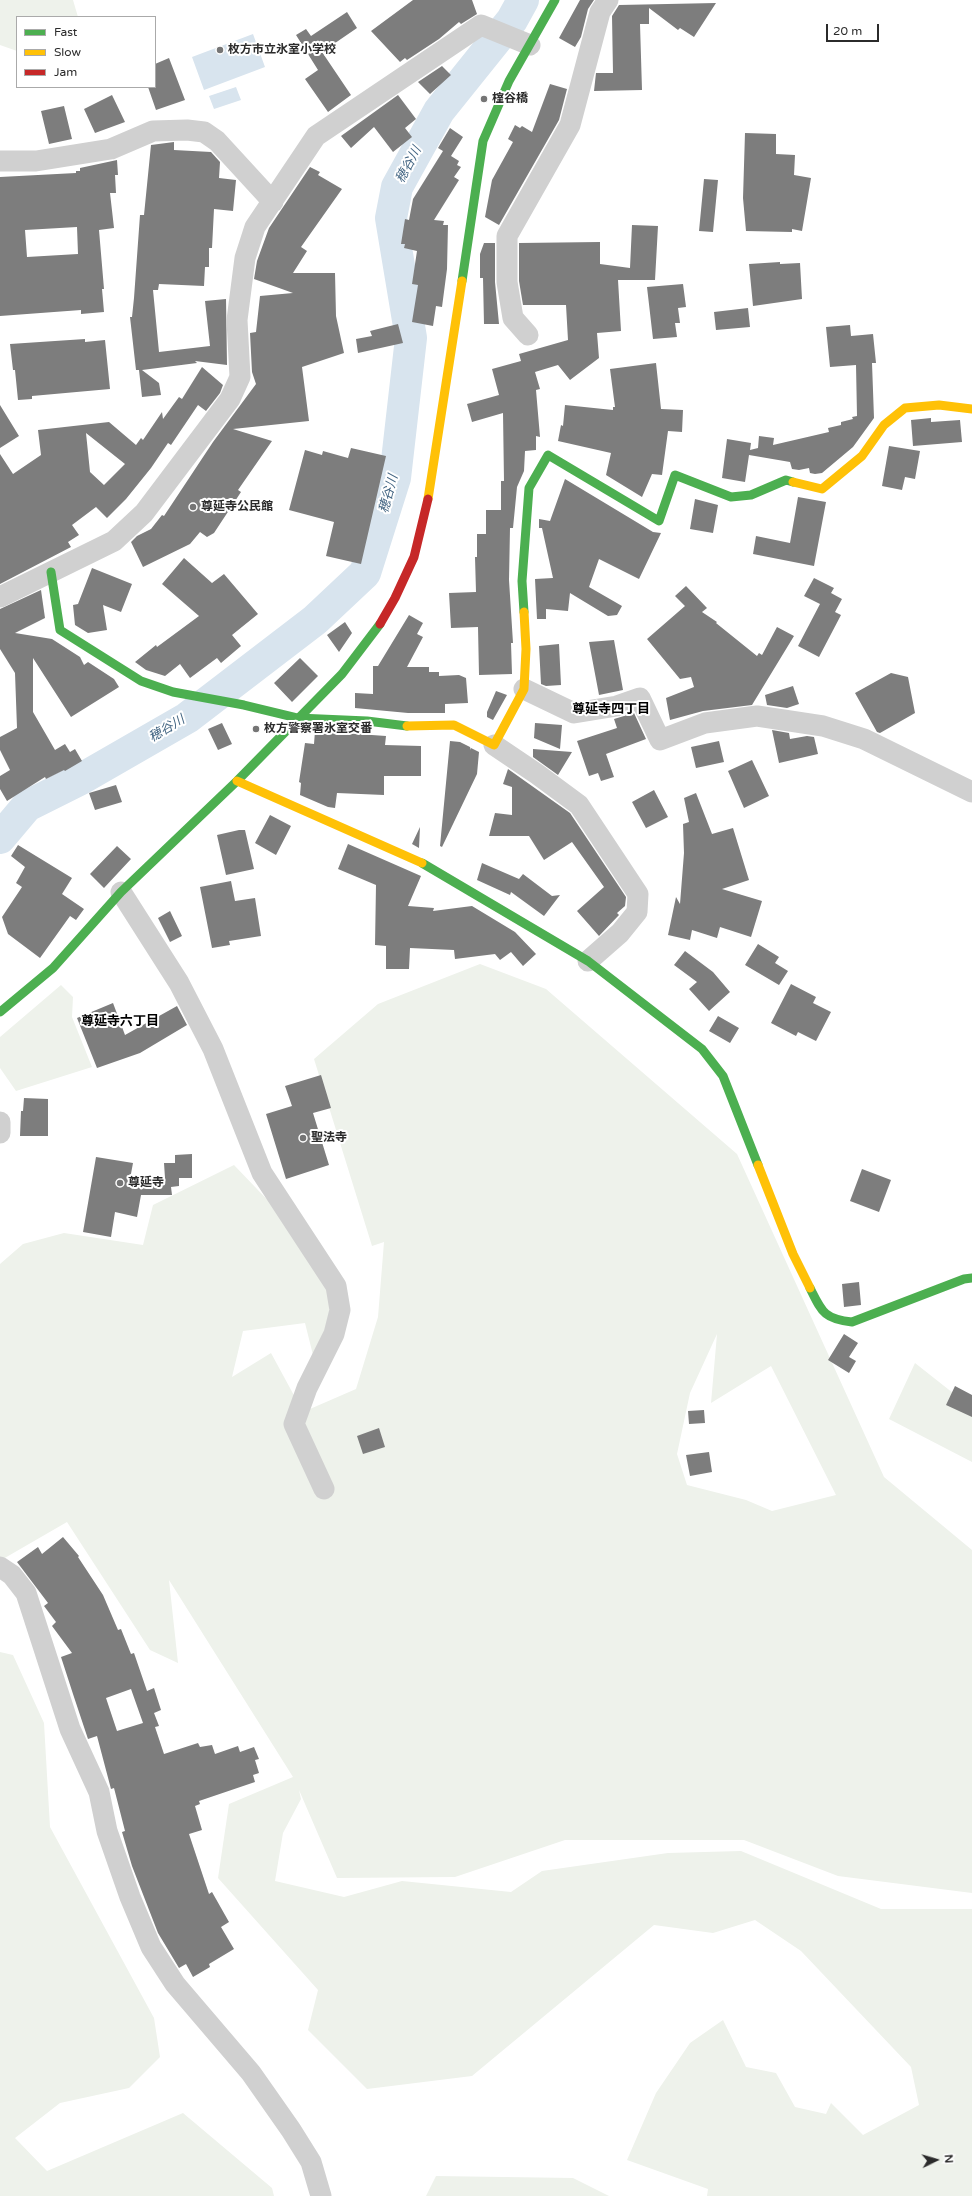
<!DOCTYPE html>
<meta charset="utf-8">
<style>
body{margin:0}
#map{position:relative;width:972px;height:2196px;overflow:hidden;background:#fff;font-family:"Varela Round",sans-serif}
canvas{display:block}
.legend{position:absolute;left:16px;top:16px;width:140px;height:72px;box-sizing:border-box;background:#fff;border:1px solid #aaa;margin:0;padding:5px 7px;list-style:none;font-size:12px;color:#2b2b2b}
.legend li{display:flex;align-items:center;gap:8px;height:20px}
.legend b{width:20px;border:1px solid #aaa}
.north{position:absolute;left:916px;top:2140px;width:40px;height:40px;-webkit-text-stroke:3px #fff;paint-order:stroke;rotate:85deg;font-size:11px;font-weight:700;line-height:16px;text-align:center;color:#2b2b2b}
.north::after{content:'';display:block;margin:auto;width:14px;height:18px;background:#2b2b2b;clip-path:polygon(50% 0,100% 100%,50% 72%,0 100%)}
.scale{position:absolute;left:826px;top:24px;width:53px;height:18px;box-sizing:border-box;border:2px solid #2b2b2b;border-top:0;padding-left:5px;font-size:12px;line-height:14px;white-space:nowrap;color:#2b2b2b;-webkit-text-stroke:3px #fff;paint-order:stroke}
</style>
<div id="map">
<canvas width="972" height="2196"></canvas>
<ul class="legend">
<li><b style="height:5px;background:#4caf50"></b>Fast</li>
<li><b style="height:5px;background:#ffc107"></b>Slow</li>
<li><b style="height:5px;background:#c62828"></b>Jam</li>
</ul>
<div class="north">N</div>
<div class="scale">20 m</div>
</div>
<script>
const context = document.querySelector('canvas').getContext('2d');
context.lineJoin = 'round';
function paint(path, color) {
  context.fillStyle = color;
  context.fill(path, 'evenodd');
}
function strokePath(path, color, width, dash) {
  context.strokeStyle = color;
  context.lineWidth = width;
  context.lineCap = dash ? 'butt' : 'round';
  context.setLineDash(dash || []);
  context.stroke(path);
}
function drawText(font, color, halo, rows, align = 'center') {
  context.font = font + ' "Varela Round","Noto Sans JP",sans-serif';
  context.lineWidth = 4;
  context.setLineDash([]);
  context.textBaseline = 'middle';
  context.strokeStyle = halo;
  context.fillStyle = color;
  for (const [text, x, y, turn = 0] of rows) {
    context.save();
    context.translate(x, y);
    context.rotate((+turn || 0) * Math.PI / 180);
    context.textAlign = isNaN(turn) ? turn : align;
    if (halo) context.strokeText(text, 0, 0);
    context.fillText(text, 0, 0);
    context.restore();
  }
}
paint(new Path2D(`
 M0 0H73L78 17H17V51L0 45Z
 M480 964 546 989 737 1154 884 1477 972 1550V1893L838 1876 744 1840H565L455 1877 337 1878 299 1790 301 1799 283 1833 275 1881 344 1897 402 1881 511 1892 542 1871 668 1853 741 1851 881 1909H972V2196H707L708 2189 627 2160 656 2093 690 2043 723 2020 746 2067 776 2073 795 2107 826 2114 831 2103 863 2135 919 2105 911 2067 801 1951 755 1920 713 1933 654 1925 472 2076 367 2089 308 2030 318 1990 218 1878 229 1804 293 1777 169 1580 178 1663 150 1650 67 1522 3 1559 0 1557V1264L23 1244 64 1233 143 1245 153 1205 234 1165 326 1261 331 1331 313 1355 305 1323 243 1331 232 1377 271 1353 303 1412 356 1389 378 1317 384 1242 372 1246 314 1059 378 1004ZM717 1334 711 1403 771 1366 836 1495 772 1511 746 1500 687 1485 677 1454 690 1393Z
 M61 985 73 997 72 1017 92 1067 16 1091 0 1068V1037Z
 M915 1363 972 1408V1462L889 1419Z
 M0 1652 13 1655 44 1723 50 1827 154 2018 160 2057 129 2088 60 2103 15 2138 47 2171 183 2113 272 2188 274 2196H0Z
 M436 2176 573 2178 609 2196H426Z`), '#eef2eb');
paint(new Path2D(`
 M253 34 265 67 204 90 192 57Z
 M236 87 241 100 214 109 209 96Z`), '#d8e4ee');
strokePath(new Path2D(`
 M0 838 27 806 81 779 187 718 315 620 365 573 395 478 411 338 391 218 397 187 439 111 512 20 523 0`), '#d8e4ee', 32);
paint(new Path2D(`
 M413 0H472L477 14 461 24 459 22 439 39 407 60 405 58 400 62 371 31Z
 M580 0H594L588 9 581 37 575 47 559 38Z
 M716 3 694 37 680 28 678 30 649 8V24H640L642 90 594 91 596 73H613L612 16 619 5Z
 M347 12 357 28 322 52 351 95 328 112 305 79 318 70 296 35 306 29 311 36Z
 M169 58 185 100 156 110 148 87H155V64Z
 M442 66 451 75 430 94 418 82Z
 M550 84 567 89 559 120 499 225 485 217 492 180 513 142 508 139 515 125 520 128 522 126 532 132Z
 M112 95 125 122 95 133 84 109Z
 M398 95 416 119 405 128 412 137 393 152 374 127 351 148 341 136Z
 M64 106 72 139 49 144 41 111Z
 M450 128 463 137 451 156 459 161 457 165 461 167 454 177 459 180 434 220 444 221 443 225H448L447 269 442 307 436 306 433 326 412 322 418 285 412 284 417 251 404 248 405 244H401L405 219 409 220 413 199 443 151 438 148Z
 M745 133 776 134V154L795 155 794 175 811 178 802 231 792 229V232L746 231 743 198Z
 M174 142V150L211 152 220 162 219 178 236 180 233 211 214 209 212 248H209V267H205L204 286 159 284 158 290H153L159 352 210 346 205 301 226 299 227 365 195 361 197 363 142 370 159 383 161 395 142 397 139 370H136L130 317H132L134 298 140 215H144L151 145Z
 M117 160 118 175H115L116 193H110L114 228 99 230 104 289H102L104 312 81 314V310L0 316V177L76 173V171H80V168ZM77 227 78 254 27 257 25 230Z
 M310 167 320 172 318 175 342 189 301 247 307 251 293 273H335L336 316 344 353 302 367 309 421 233 429 272 441 238 490 241 492 214 533 207 537 200 532 190 544 143 567 131 542 137 536 151 529 162 515 164 516 213 442 256 384 252 372 250 333 256 332 260 296 293 293 254 279 257 261 269 228Z
 M704 179 718 180 713 232 699 231Z
 M632 225 658 226 655 280H618L621 331 597 333 599 358 570 380 558 365 535 372 540 389 536 390 540 437 536 436V450L525 451 524 471 517 487 513 528H510L509 580 513 643H511L512 674 479 675 478 627 451 628 449 593 476 592 475 557H477V534H486V510H501V481H504L503 413 472 422 467 404 499 395 492 369 521 361 519 354 568 340 566 305H523L519 281V243L600 242V264L630 268Z
 M484 243H495V282L499 324H484L483 278H480V254Z
 M780 262V264L800 263 802 299 753 306 749 264Z
 M683 284 686 307 678 308 680 323H675L677 337 653 339 647 287Z
 M748 308 750 327 716 330 714 312Z
 M398 324 403 343 358 353 356 339 372 336 370 331Z
 M850 325 851 336 873 334 876 363H872L874 418 853 447 822 473 815 474 810 473 809 468 799 470 792 469 790 462 749 455 745 482 722 478 727 439 751 443 750 450 758 448 759 436 774 438 773 445 829 432 828 428 841 425V422L853 419 852 417 857 416 856 365 830 367 826 327Z
 M85 339V342L105 340 110 389 32 396V399L18 400 15 370H13L10 344Z
 M656 363 661 409 683 410 682 432 668 431 662 475 652 474 642 497 606 475 611 453 558 441 561 425 563 426 565 405 613 410V407H615L610 369Z
 M202 367 223 385 220 393 206 411 198 405 171 445 168 443 151 468 126 499 107 518 96 507 72 525 79 535 68 542 71 547 0 584V454L13 474 41 455 38 430 109 422 136 445 141 438 143 440 162 412 163 419 179 397 182 399ZM86 433 125 464 104 485 90 472Z
 M0 405 19 436 0 448Z
 M931 418V422L960 420 962 442 913 446 911 420Z
 M889 446 920 451 915 479 905 477 902 490 882 486Z
 M351 448 386 456 361 564 326 556 334 522 289 510 305 450 322 455 323 451 348 458Z
 M565 479 653 532 661 533 639 579 599 559 589 587 622 606 617 615 608 616 570 593 568 611 546 609V619H537L535 579 553 578 542 528H539V519L550 521Z
 M798 497 826 502 814 566 753 554 756 536 790 543Z
 M695 499 718 505 713 533 690 529Z
 M184 558 212 583 224 574 258 614 232 635 241 646 221 663 217 658 190 678 180 664 165 676 146 670 135 662 156 645 157 647 199 616 162 584Z
 M92 568 132 584 121 612 103 605 107 630 88 633 75 625 73 605 78 604Z
 M814 578 834 588 831 593 842 599 835 612 841 615 819 657 798 646 820 604 804 596Z
 M686 586 707 608 702 612 717 622 716 623 757 656 759 653 762 655 777 627 794 636 752 705 703 711 670 720 666 698 694 687 691 677 680 679 647 639 685 606 675 596Z
 M41 590 45 618 15 633 52 639 80 657 84 665 88 662 114 679 119 687 71 717 33 658V712L55 750 65 744 70 752 75 749 82 761 65 771 64 770 46 779 45 777 7 801 0 789V776L10 770 0 750V737L17 728 15 673 0 649V609Z
 M409 615 423 623 417 634 423 637 407 667H429V672H439V676L459 675 466 678 468 703 445 704V713H408L355 708V693L373 694V666H378Z
 M345 622 352 633 339 652 327 635Z
 M614 640 623 690 599 695 589 642Z
 M559 644 561 685 546 686 541 684 539 646Z
 M300 658 318 676 292 702 274 683Z
 M891 673 908 677 915 713 880 733 877 732 855 693Z
 M793 686 799 704 787 708 767 705 765 695Z
 M496 691 507 695 493 720 487 717V712Z
 M634 713 646 739 606 754 614 777 601 781 598 773 589 776 577 741 617 728 614 719Z
 M222 723 232 744 218 750 208 729Z
 M535 723 562 725 560 749 534 738Z
 M772 730 789 733 790 739 807 736 814 737 818 754 779 763Z
 M315 731 386 736 385 745 421 746V776H384V795L337 793 335 808 328 807 300 795 301 783 299 782 305 743 314 744Z
 M450 741 460 742 470 747 471 750V748L479 752 477 774 442 847 440 846Z
 M719 741 724 762 696 768 691 747Z
 M533 749 572 752 558 775 533 757Z
 M752 760 769 796 744 808 728 771Z
 M508 769 570 813 626 897 625 906 617 913 619 915 599 936 577 911 604 887 572 842 544 860 529 836H489L495 813 512 815V787L503 784Z
 M116 785 122 802 95 810 89 793Z
 M654 790 668 817 646 828 632 802Z
 M696 793 712 834 733 828 749 880 722 889 762 901 751 937 720 927 717 938 692 930 690 940 668 935 676 897 680 904 684 853 683 824 689 822 684 798Z
 M270 815 291 826 276 855 255 843Z
 M420 827 419 848 412 844Z
 M239 830H245L254 869 226 875 217 835Z
 M348 844 421 876 408 906 434 908 433 911 472 906 515 932 536 954 523 966 511 952 500 960 495 954 455 959 454 950 410 948 409 969H386V946L375 945 376 885 338 869Z
 M18 845 72 878 62 894 84 909 76 920 70 916 40 958 8 934 2 917 22 887 16 883 25 867 11 856Z
 M117 846 131 859 104 888 90 874Z
 M482 863 519 879 523 874 552 896 560 895 544 916 511 892 510 895 477 880Z
 M231 881 235 901 255 898 261 936 229 941 230 945 212 948 200 887Z
 M170 911 182 936 170 942 158 918Z
 M758 944 779 957 775 963 788 971 779 985 745 965Z
 M685 951 713 972 730 992 709 1011 689 989 697 982 674 965Z
 M791 984 816 997 813 1003 831 1012 816 1041 798 1032 796 1036 771 1023Z
 M113 1003 125 1035 177 1006 187 1025 140 1053 97 1068 77 1018Z
 M718 1016 739 1028 730 1043 709 1031Z
 M321 1075 331 1108 313 1113 329 1165 286 1179 266 1114 292 1106 285 1086Z
 M24 1098 48 1099V1136H20L21 1111H23Z
 M192 1154V1178H179V1186L171 1187 172 1195H141L137 1217 115 1212 111 1237 83 1232 96 1157 133 1163 130 1179 165 1178 164 1163H175V1155Z
 M862 1169 891 1180 879 1212 850 1201Z
 M859 1282 861 1305 844 1307 842 1284Z
 M844 1334 858 1343 849 1357 856 1361 849 1373 828 1360Z
 M955 1386 972 1395V1417L946 1405Z
 M704 1410 705 1423 689 1424 688 1411Z
 M379 1428 385 1447 363 1454 357 1436Z
 M709 1452 712 1472 690 1476 686 1455Z
 M63 1537 79 1556 78 1557 103 1595 118 1630 121 1629 131 1654 134 1653 147 1691 154 1688 161 1710 154 1713 159 1726 155 1727 164 1754 198 1743 200 1747 212 1745 215 1754 238 1746 240 1752 254 1747 259 1759 255 1760 259 1773 253 1775 255 1782 199 1801 200 1804 195 1806 202 1830 189 1834 209 1894 212 1892 229 1922 221 1927 234 1949 209 1964 210 1967 193 1977 186 1964 179 1968 158 1933 132 1866 122 1832 125 1831 114 1788 111 1789 97 1736 88 1739 73 1694 61 1657 72 1653 52 1626 56 1622 44 1606 48 1603 17 1562 38 1547 42 1554ZM131 1689 143 1723 117 1731 106 1698Z`), '#7d7d7d');
strokePath(new Path2D(`
 M0 161H36L111 149 153 131 187 130 204 132 217 141 273 202
 M528 335 513 318 507 282V236L570 125 600 12 608 0
 M0 597 114 541 144 513 230 399 240 377 237 320 245 258 255 227 316 136 481 25 530 45
 M524 689 574 713 617 706 640 698 660 740 705 723 757 716 823 726 864 739 972 792
 M494 745 537 774 579 805 638 894 637 912 620 933 588 961
 M121 892 179 983 213 1049 262 1173 336 1286 340 1310 334 1334 307 1388 294 1424 324 1489
 M0 1122V1133
 M0 1567 12 1575 26 1593 70 1729 99 1792 107 1831 130 1897 151 1947 175 1984 251 2073 291 2130 311 2162 321 2196`), '#d0d0d0', 21);
strokePath(new Path2D(`
 M462 281 483 141 509 81 555 0
 M51 572 60 630 141 681 173 692 244 705 298 718 367 721 407 726
 M524 612 522 581 529 488 548 455 659 521 675 475 731 497 751 495 786 480 793 482
 M422 863 588 961 702 1049 723 1076 758 1165
 M0 1012 53 968 121 892 237 781 342 674 380 624
 M810 1288C822 1312 824 1319 852 1322L964 1279 972 1278`), '#4caf50', 9);
strokePath(new Path2D(`
 M793 482 822 489 862 456 884 425 905 408 939 405 972 409
 M428 499 462 281
 M407 726 454 725 494 745 524 689 526 649 524 612
 M237 781 422 863
 M758 1165 793 1254 810 1288`), '#ffc107', 9);
strokePath(new Path2D(`
 M380 624 395 598 414 557 428 499`), '#c62828', 9);
for (const [x, y, r, color] of [
 [220,50,4,"#757575"],
 [484,99,4,"#757575"],
 [193,507,4,"#757575"],
 [256,729,4,"#757575"],
 [303,1138,4,"#757575"],
 [120,1183,4,"#757575"]
]) {
  const dot = new Path2D();
  dot.arc(x, y, r, 0, 2 * Math.PI);
  context.fillStyle = color;
  context.fill(dot);
  strokePath(dot, '#fff', 1.5);
}
drawText('bold 12px', '#2b2b2b', '#fff', [
 ["枚方市立氷室小学校",228,50],
 ["榁谷橋",492,99],
 ["尊延寺公民館",201,507],
 ["枚方警察署氷室交番",264,729],
 ["聖法寺",311,1138],
 ["尊延寺",128,1183]
], 'left');
drawText('italic 13px', '#446683', '#fff', [
 ["穂谷川",409,165,-62],
 ["穂谷川",389,494,-75],
 ["穂谷川",167,729,-31]
]);
drawText('bold 13px', '#000', '#fff', [
 ["尊延寺四丁目",611,710],
 ["尊延寺六丁目",120,1022]
]);
</script>
